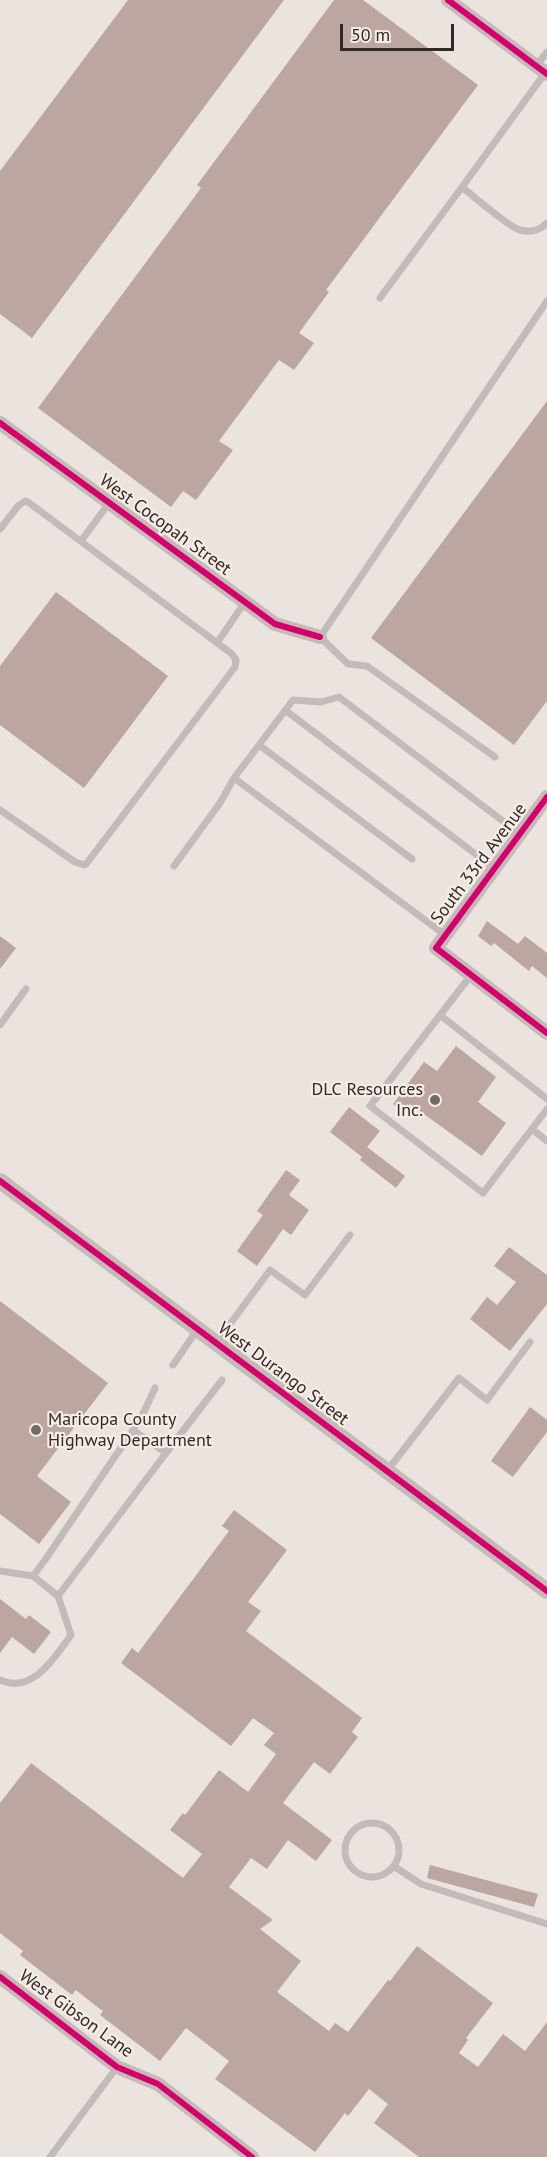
<!DOCTYPE html>
<style>
body{margin:0}
#map{position:relative;width:547px;height:2157px;overflow:hidden;background:#eae3de;font-family:"PT Sans",sans-serif}
canvas{display:block}
.scale{position:absolute;left:340px;top:24px;width:114px;height:27px;box-sizing:border-box;border:3px solid #322927;border-top:0;padding-left:8px;font-size:18px;line-height:21px;white-space:nowrap;color:#322927;-webkit-text-stroke:4px #f6ece6;paint-order:stroke}
</style>
<div id="map">
<canvas width="547" height="2157"></canvas>
<div class="scale">50 m</div>
</div>
<script>
const context = document.querySelector('canvas').getContext('2d');
context.lineJoin = 'round';
function paint(path, color) {
  context.fillStyle = color;
  context.fill(path, 'evenodd');
}
function strokePath(path, color, width, dash) {
  context.strokeStyle = color;
  context.lineWidth = width;
  context.lineCap = dash ? 'butt' : 'round';
  context.setLineDash(dash || []);
  context.stroke(path);
}
function drawText(font, color, halo, rows, align = 'center') {
  context.font = font + ' "PT Sans",sans-serif';
  context.lineWidth = 4.5;
  context.setLineDash([]);
  context.textBaseline = 'middle';
  context.strokeStyle = halo;
  context.fillStyle = color;
  for (const [text, x, y, turn = 0] of rows) {
    context.save();
    context.translate(x, y);
    context.rotate((+turn || 0) * Math.PI / 180);
    context.textAlign = isNaN(turn) ? turn : align;
    if (halo) context.strokeText(text, 0, 0);
    context.fillText(text, 0, 0);
    context.restore();
  }
}
paint(new Path2D(`
 M128 0H284L32 338 0 314V171Z
 M334 0H363L478 85 326 290 329 292 299 333 314 343 294 370 279 360 219 441 233 450 196 500 183 491 171 507 38 408 201 188 197 185Z
 M547 401V701L514 745 371 638Z
 M56 592 168 676 84 788 0 725V666Z
 M487 921 518 944 525 936 547 953V978L532 966 529 971 494 943 491 946 478 936Z
 M0 936 16 948 0 969Z
 M456 1046 496 1077 478 1102 506 1123 482 1156 410 1104 404 1112 393 1104 424 1062 437 1071Z
 M349 1107 380 1131 367 1147 405 1176 396 1188 360 1160 362 1157 330 1132Z
 M286 1170 300 1180 289 1195 309 1210 291 1235 283 1229 257 1266 237 1251 263 1215 257 1211Z
 M509 1247 547 1275V1304L510 1351 470 1319 487 1297 497 1305 516 1282 494 1266Z
 M0 1301 108 1383 37 1476 71 1502 39 1544 0 1514Z
 M530 1407 547 1420V1432L513 1477 491 1461Z
 M234 1510 287 1550 248 1602 261 1611 246 1631 362 1718 352 1732 358 1737 330 1774 314 1762 283 1803 332 1840 316 1861 288 1840 267 1869 251 1858 229 1887 273 1920 260 1929 301 1961 277 1992 329 2031 335 2023 348 2032 388 1980 390 1981 417 1946 493 2003 466 2038 468 2040 459 2053 478 2067 503 2034 525 2051 547 2022V2157H419L374 2123 388 2104 369 2089 348 2116 345 2113 315 2152 215 2079 229 2061 186 2028 160 2061 100 2015 103 2011 96 2006 76 1990 72 1995 20 1955 23 1951 0 1933V1803L31 1763 183 1878 202 1854 170 1830 183 1813 185 1815 219 1770 248 1792 276 1754 264 1745 274 1733 253 1718 231 1746 121 1663 132 1648 138 1653 229 1531 222 1526Z
 M0 1599 26 1619 29 1615 51 1632 34 1654 12 1637 0 1653Z
 M430 1865 538 1894 534 1907 427 1878Z`), '#bca6a2');
strokePath(new Path2D(`
 M536 66 547 52
 M545 73 462 187C473 196 510 228 520 230 531 233 540 230 547 223
 M380 298 462 187
 M0 529 18 506 25 501 28 502 232 654 236 660 235 667 87 863 84 865 75 862 0 810
 M81 541 109 503
 M217 643 245 602
 M285 710 494 868
 M259 745 412 859
 M495 757 367 666 348 664 320 637 547 301
 M174 866 220 803 234 778
 M445 935 234 778 293 700 321 702 339 697 520 834
 M471 975 370 1106 483 1193 547 1109
 M440 1015 547 1099
 M0 1025 26 989
 M532 1129 547 1141
 M216 1343 270 1270 305 1295 350 1235
 M173 1365 197 1330
 M166 1453 222 1380
 M387 1471 459 1378 487 1400 530 1342
 M0 1571 33 1576 45 1560 133 1430 143 1414 155 1388
 M33 1576 58 1596
 M0 1680C32 1695 55 1657 71 1635L58 1596 166 1453 133 1430
 M345 1850a27 27 0 1 1 54 0a27 27 0 1 1-54 0Z
 M395 1867 421 1884 547 1924
 M50 2157 117 2067`), '#c2bbb8', 7);
strokePath(new Path2D(`
 M448 0 547 74
 M0 423 275 624 320 637
 M547 797 436 948 547 1033
 M0 1977 117 2067 158 2084 252 2157`), '#c2bbb8', 14);
strokePath(new Path2D(`
 M0 1181 547 1591`), '#c2bbb8', 16);
strokePath(new Path2D(`
 M448 0 547 74
 M0 423 275 624 320 637
 M547 797 436 948 547 1033
 M0 1181 547 1591
 M0 1977 117 2067 158 2084 252 2157`), '#d6006c', 6);
for (const [x, y, r, color] of [
 [435,1100,6,"#726a67"],
 [36,1430,6,"#726a67"]
]) {
  const dot = new Path2D();
  dot.arc(x, y, r, 0, 2 * Math.PI);
  context.fillStyle = color;
  context.fill(dot);
  strokePath(dot, '#f6ece6', 2);
}
drawText('18px', '#322927', '#f6ece6', [
 ["West Cocopah Street",165,525,36],
 ["South 33rd Avenue",479,864,-53],
 ["West Durango Street",283,1374,37],
 ["West Gibson Lane",76,2014,36]
]);
drawText('18px', '#322927', '#f6ece6', [
 ["DLC Resources",423,1090],
 ["Inc.",423,1111],
 ["Maricopa County",48,1420,"left"],
 ["Highway Department",48,1441,"left"]
], 'right');
</script>
